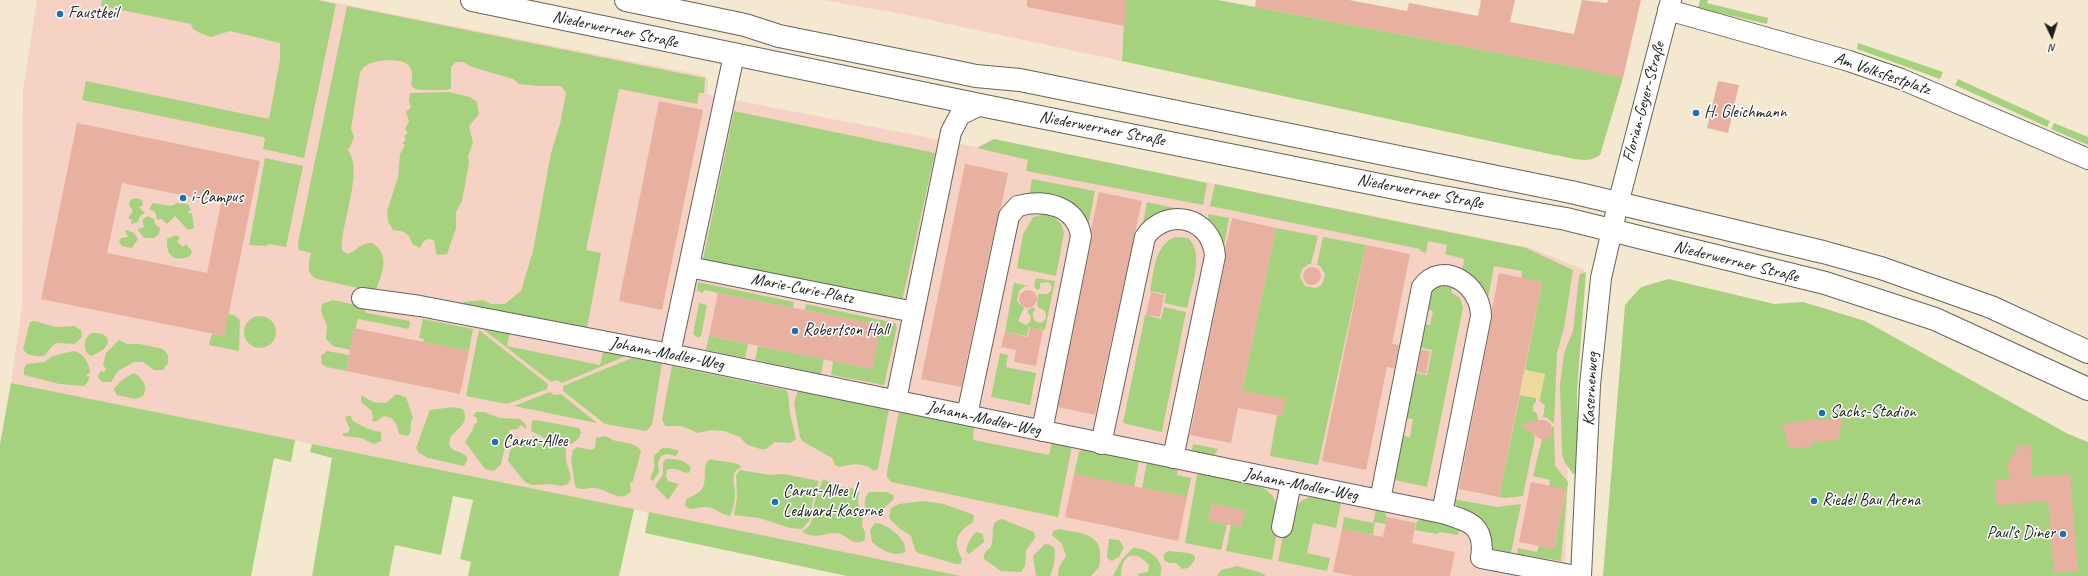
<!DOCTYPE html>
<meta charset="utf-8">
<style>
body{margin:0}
#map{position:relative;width:2088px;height:576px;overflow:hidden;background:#f4e8d0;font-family:Caveat,sans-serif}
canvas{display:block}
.north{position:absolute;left:2032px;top:16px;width:40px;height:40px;-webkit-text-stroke:3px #fff;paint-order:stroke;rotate:176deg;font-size:11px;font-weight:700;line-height:16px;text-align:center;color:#1c1c1c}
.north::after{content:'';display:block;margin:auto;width:14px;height:18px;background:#1c1c1c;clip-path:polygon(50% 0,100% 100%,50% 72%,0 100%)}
</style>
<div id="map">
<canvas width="2088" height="576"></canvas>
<div class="north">N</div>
</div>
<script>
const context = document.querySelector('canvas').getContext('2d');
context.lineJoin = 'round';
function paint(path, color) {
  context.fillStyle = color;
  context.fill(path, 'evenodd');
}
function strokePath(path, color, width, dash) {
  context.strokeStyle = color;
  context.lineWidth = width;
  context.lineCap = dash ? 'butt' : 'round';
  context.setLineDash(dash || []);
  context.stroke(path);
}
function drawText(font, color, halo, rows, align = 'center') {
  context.font = font + ' Caveat,sans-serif';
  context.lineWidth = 3;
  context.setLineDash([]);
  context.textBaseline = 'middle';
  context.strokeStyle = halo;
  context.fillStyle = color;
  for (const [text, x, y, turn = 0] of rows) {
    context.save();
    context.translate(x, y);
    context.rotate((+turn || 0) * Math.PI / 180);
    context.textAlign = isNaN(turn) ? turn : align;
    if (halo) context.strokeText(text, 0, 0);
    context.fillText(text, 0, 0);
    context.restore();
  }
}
paint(new Path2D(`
 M37 0H322L706 76 708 83 707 94 739 101 977 147 993 139 1531 248 1584 270 1570 386 1565 576H961L11 383 22 306 23 90Z
 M824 0H1125L1122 61 902 14Z`), '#f6d2c4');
paint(new Path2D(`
 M102 0H317L336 4 304 158 263 149 265 138 263 137 82 100 86 81 269 119 280 60V43L230 31 211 37 200 33 193 29 191 24 101 6Z
 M1125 0H1218L1585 69 1623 78 1600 155C1588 165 1569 157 1554 155L1122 61Z
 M1700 0H1708L1707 3 1768 18 1767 24 1698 8Z
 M347 6 705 78 704 93H699L697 104 619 89 586 250 601 253 587 328 464 305V302L483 300 491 304H505L521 291 533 251 551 153 560 124 566 93 561 86H539L519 84 513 79 472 67 463 62H456L451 67V88L447 90H422L415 89 411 85C412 79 414 69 407 64 399 58 375 60 367 65 364 66 362 70 360 72L351 129 354 137 349 149 346 148C366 167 340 224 342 250L347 254C356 252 361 242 372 243 391 255 382 273 376 290L372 291 317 279C305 274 309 263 311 253L299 250 298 243Z
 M1858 43 1943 72 1940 79 1857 49Z
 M1958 79 2050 121 2047 127 1955 85Z
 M449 92 470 97 477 102 479 114 469 126 473 143 468 156 469 163 462 201 456 212V228L447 254 438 255 436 253 434 240 428 239 424 241 420 248 412 244C410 233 404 231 393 230L388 221 387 211 398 177 400 154 405 145 402 143 406 140 404 136 408 133 405 129 409 121 406 112 411 107 409 101 410 93Z
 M734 111 935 153 902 301 703 260Z
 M2054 123 2088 137V145L2051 129Z
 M994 139 1207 183 1203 205 1026 171 1028 160 977 148Z
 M265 158 303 166 286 247 268 244 267 246 249 245Z
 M1032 179 1095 191 1086 237 1084 229 1028 202Z
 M1215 184 1526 248 1573 270 1564 328 1557 353 1554 424 1546 417 1543 418 1545 405 1539 401 1545 374 1525 370 1542 282 1521 278 1522 271 1494 266 1487 304 1462 272 1464 259 1445 254 1447 245 1428 241 1426 253 1420 251V249L1210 206Z
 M136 198 142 200 143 205 139 207 145 213 140 216 138 222 131 224 132 220 128 218 133 211 129 205 130 200Z
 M1147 202 1202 214 1200 218 1141 232Z
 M153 203 171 206 177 203 188 204 191 210 187 212 192 214 194 228 188 230 175 216 167 224 162 219 157 220 155 212 149 209Z
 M1046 214C1057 218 1062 222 1064 233L1056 276 1017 268 1023 234 1033 217Z
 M1208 214 1229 218 1224 247 1219 232 1208 219Z
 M148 216 154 219 155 224 160 228 159 234 154 238H144L138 230V229L144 227 142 220Z
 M1276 228 1318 236 1311 264H1309L1302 269 1300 277 1305 286 1316 288 1322 284 1325 274 1320 266 1317 265 1323 237 1366 245 1318 465 1270 456 1277 415 1282 416 1285 399 1242 391Z
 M127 230 134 233 138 239 132 248 122 246 119 242 121 238 128 237 125 231Z
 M176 235 180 238 177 242 183 247 186 244 192 251 190 256C173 263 166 255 167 239Z
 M1175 237 1188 238C1205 252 1191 289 1187 308L1164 303 1166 294 1150 291C1154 271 1154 246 1175 237Z
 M1586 272 1577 392 1578 473 1573 474 1564 461 1562 454 1560 385 1564 353 1573 331 1579 277 1580 274Z
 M1036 278 1055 281 1045 330 1029 327 1027 336 1005 332 1014 283 1030 286H1025L1019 291 1017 301 1024 308 1018 321 1026 325 1030 322 1031 317 1028 313V310L1034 307 1035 310 1033 312V318L1036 322 1041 323 1045 320 1046 315 1044 310 1039 308 1037 305 1038 294H1047L1051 291 1052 287 1049 282 1040 283V289L1037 290 1034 286Z
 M1669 279 1774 304 1803 302 1865 321 2068 434 2088 442V576H1603L1625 305 1641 287Z
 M698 282 794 302 793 308 704 290 703 293 697 291Z
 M1439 284 1453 286 1451 292 1460 298 1463 308 1427 487 1390 479 1398 435 1410 437 1413 419 1401 417 1411 372 1427 375 1432 350 1416 347 1421 323 1430 325 1433 311 1424 309 1427 294Z
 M333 300 365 307V312L367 313 410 321 409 329 358 319 350 350 333 346 326 339 327 326 321 311 322 304Z
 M699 303 707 305 701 336 698 338 693 334Z
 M806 304 895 323 897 327 884 385 831 375 833 361 872 369 880 325 805 310Z
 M1164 307 1186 312 1162 432 1123 423 1145 315 1161 319Z
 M228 314 234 315 240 320 239 351 209 345 212 334 224 336Z
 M244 332a16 16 0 1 1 32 0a16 16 0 1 1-32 0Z
 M423 319 473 329 469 351 423 342 424 339 419 338Z
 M34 321 56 327 74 326 81 330 82 337 75 344 56 343C42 354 50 360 27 354L23 349 30 322Z
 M485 326 510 332 507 346 600 365 603 351 626 356 562 383 557 380 551 382 484 330Z
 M479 330 548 384 547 389 507 404 466 396Z
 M91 333C99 333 108 333 108 343L103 350 91 356C82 351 83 339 91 333Z
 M709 336 748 344 745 358 706 350Z
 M119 340 127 344H140L163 349 168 355V363L163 370H154L143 362H134L118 371 111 382H102L98 377 100 371 104 372 106 369 103 365 106 353Z
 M758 346 824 359 821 374 755 360Z
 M73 351C83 352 89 362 90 372L86 375 90 377 87 383 84 386 59 384 24 375V368L27 364 44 362 53 356Z
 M327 351 349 355 346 371 327 367 322 364 321 356Z
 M1000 353 1008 355 1006 367 1036 373 1030 405 991 397Z
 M632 358 662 363 652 425 646 431 605 424 563 391V386Z
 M672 366 786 390 788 393 790 414 796 439 790 443 775 442 766 449H760L746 444 740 437 724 431 711 430 698 433 681 426H665L662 419Z
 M135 373C142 379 149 387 143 396L135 399 117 395 114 390C115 385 129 374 135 373Z
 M11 383 295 440 291 462 274 458 251 576H0V444Z
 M798 391 889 409 878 469 874 471 867 466 856 464 839 467 835 465 832 458 802 441 800 437 794 403Z
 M550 392 554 395 561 394 597 423 514 406Z
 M396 394 406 397 413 418C408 423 414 430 408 436L399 434C397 424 394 417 384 416L375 422 371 420 373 419 372 411 361 402V395L373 402 386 403Z
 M1520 395 1536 398V402L1533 405V411L1537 413 1538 420 1533 427V435L1535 437 1523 496 1506 498 1499 497Z
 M453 407 463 409C470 424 457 428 450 438 446 453 460 449 467 457V461L464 466 428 458 419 453 416 448 430 410Z
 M899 411 974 426 973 440 1049 455 1052 442 1072 446 1058 517 891 482 887 477V472Z
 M476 412H484L500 418 520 419 526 425V429L521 425 517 429 509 430V439L515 438 517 436 520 439 506 442 501 464 494 471 485 469 465 442 472 431 474 425 477 422V418L473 416Z
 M347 416H351L352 420C362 427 369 430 381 432V441L374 444 361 438 343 436V433H348L350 429 345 418Z
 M536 420 579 428 581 432 579 438 572 444 550 441 531 431 532 421Z
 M1551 427H1554L1555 466 1568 482 1561 561 1517 554 1518 548 1537 552 1539 546 1554 549 1566 490 1549 486 1550 480 1533 476 1542 439H1548L1552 432Z
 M535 436 546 443 566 447V460L571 478 568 484 561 486 551 484 533 485 525 482 508 461 510 450 531 437Z
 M605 436C609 437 613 441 617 441 625 443 636 443 641 451L633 481 630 483 631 491C622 504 608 490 596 488 589 487 581 492 575 486L571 459 573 450 577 447 591 450 595 448 596 438Z
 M312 444 634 509 619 576H468L471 562 460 559 473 500 453 496 441 555 395 545 389 576H312L332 458 310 452Z
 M1193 444 1218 449 1211 460 1191 456Z
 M662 448H670L679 451 676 456 667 454 661 456 658 463 659 472 653 481 650 479 654 469V456Z
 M1083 449 1139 461 1134 487 1074 474 1079 452Z
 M666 459C674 458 688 461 691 468L689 473C681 473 675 466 667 470L666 476 668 481 679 484 668 500 655 486 663 474V463Z
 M710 459C720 462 736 461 742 467 729 471 735 483 735 494 735 501 733 509 730 516 721 515 715 507 706 507 699 506 692 512 685 506L686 500C691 495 698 495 702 489 708 480 701 465 710 459Z
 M1147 462 1178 468 1177 475 1191 478 1187 497 1142 488Z
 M740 470 770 475 784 474 819 481 813 499 810 520 802 529 790 528 759 518 734 515 737 498 736 475Z
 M1200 473C1270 488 1289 479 1272 560L1226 551 1231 525 1241 527 1244 511 1212 504 1209 520 1227 524 1221 550 1185 543 1197 475Z
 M823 479 840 487 852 488 859 492 858 502 863 518 862 526 865 532V540C853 548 846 533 836 533 825 532 813 541 802 531 816 525 812 513 815 500 817 493 821 486 823 479Z
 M869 492H886L893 495 894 499 884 508 881 517 870 516C863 511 863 498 869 492Z
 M1316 496 1341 503 1336 528 1313 523 1307 553 1330 558 1327 571 1278 561C1283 539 1287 498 1316 496Z
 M1453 499 1497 507 1521 504 1511 553 1493 549C1488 507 1464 523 1453 499Z
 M923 501 944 504 974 515 973 522C955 534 953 541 962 559L961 564H956L918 553 915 550 911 536 899 528 889 518 891 508 899 504Z
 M1376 509 1384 511 1387 517 1386 524 1375 522 1373 535 1342 529 1344 517 1373 523Z
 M649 512 961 576H847L645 533Z
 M1002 519 1034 532 1035 538 1026 550 1025 566 1021 572 1001 571 984 559C983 551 988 551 991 546 996 536 987 522 1002 519Z
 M1422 519 1460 526 1458 535 1440 532 1437 534 1415 530 1417 521Z
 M875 523C886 523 908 539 905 552 894 558 880 549 872 542L870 530Z
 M1059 529C1084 534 1106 533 1099 567L1091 576H1058L1059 567 1066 556 1062 544 1052 535 1053 531Z
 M977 532 983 534 984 542 969 554 966 551C967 545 971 535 977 532Z
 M1109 539 1119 540 1124 547 1119 557 1111 561 1107 558Z
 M1045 544 1051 545 1055 549 1054 565 1050 576H1036L1033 556Z
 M1133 548C1147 547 1167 561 1160 576H1138V574L1148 572 1149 565C1135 549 1121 554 1121 576H1113L1122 559Z
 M1168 551 1189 553 1195 556V560L1188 568 1182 569 1176 563H1169L1164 560V554Z
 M1237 566 1262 573 1266 576H1217L1221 570Z`), '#a6d27f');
paint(new Path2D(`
 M1525 370 1545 374 1540 399 1520 395Z`), '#eeda9e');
paint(new Path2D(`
 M1027 0H1125V26L1027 7Z
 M1256 0H1349L1407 11 1409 3 1478 16 1481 0H1515L1510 22 1574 34 1582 0 1607 3 1608 0H1641L1623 78 1579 68 1255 7Z
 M1718 81 1739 85 1728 133 1707 128Z
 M659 101 703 110 662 310 619 301Z
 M77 123 260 161 224 336 41 299ZM122 183 221 203 207 273 107 253Z
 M965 164 1008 173 1001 207 998 214 961 387 921 379Z
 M1099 192 1142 201 1095 415 1058 407 1092 238 1091 230Z
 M1232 218 1276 228 1242 391 1286 399 1282 416 1238 408 1231 443 1190 435 1226 258 1225 250Z
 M1366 245 1410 254 1392 344 1399 345 1394 368 1387 367 1366 470 1322 461Z
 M1303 276a9 9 0 1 1 18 0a9 9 0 1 1-18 0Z
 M1499 273 1542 282 1499 497 1459 489 1492 318V310Z
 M1019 299a9 9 0 1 1 18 0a9 9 0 1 1-18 0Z
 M1151 292 1164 295 1160 317 1146 315Z
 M718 293 881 325 872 369 709 336Z
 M1030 327 1043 330 1036 366 1014 362 1016 350 1001 347 1005 332 1028 337Z
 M354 328 469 351 460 394 346 371Z
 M1421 350 1430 351 1426 374 1417 372Z
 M1538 420H1545L1551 424 1552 432 1548 439H1540L1520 425Z
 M1811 420H1842L1839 440 1812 442V447L1789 448 1782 424Z
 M2031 445 2032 477 2070 474 2078 571 2054 573 2048 501 1997 505 1995 480 2009 479 2008 462H2012V454H2017L2016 446Z
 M1074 474 1187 497 1178 541 1065 517Z
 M1531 482 1566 489 1554 549 1519 542Z
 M1212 504 1245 511 1241 527 1209 521Z
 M1387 517 1416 523 1412 543 1455 552 1450 576H1355L1333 572 1342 529 1383 537Z`), '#e8b0a1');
const street = new Path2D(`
 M1668 10 1849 61 1901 79 2088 159
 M689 267 914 312
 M362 298 420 306 670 354 1442 513C1469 521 1486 525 1481 558L1576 576
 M670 354 734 55
 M896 400 951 132 960 115 980 105
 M967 415 1009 216 1018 206C1044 199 1076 205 1081 236L1042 431
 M1101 444 1145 237C1167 206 1212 217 1215 256L1173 458
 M1380 500 1422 287C1443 259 1481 285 1481 316L1442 513
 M1282 527 1291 483
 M1581 576 1590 385 1601 278 1618 204 1671 0`);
const primary = new Path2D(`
 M472 0 980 105 1415 192 1566 219 1825 283 1935 319 2088 389
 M626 0 745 25 779 36 933 67 976 76 1020 80 1571 192 1823 252 1881 268 1991 307 2088 352`);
strokePath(street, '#68635b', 22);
strokePath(primary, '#68635b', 24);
strokePath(street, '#fff', 20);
strokePath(primary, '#fff', 22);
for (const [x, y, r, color] of [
 [60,14,4,"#1f6fb2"],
 [1696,113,4,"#1f6fb2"],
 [183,198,4,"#1f6fb2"],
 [795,331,4,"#1f6fb2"],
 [1822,413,4,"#1f6fb2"],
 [495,442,4,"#1f6fb2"],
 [1814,501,4,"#1f6fb2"],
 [775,502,4,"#1f6fb2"],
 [2063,534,4,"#1f6fb2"]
]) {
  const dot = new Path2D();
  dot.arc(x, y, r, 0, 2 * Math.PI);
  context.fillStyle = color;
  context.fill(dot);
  strokePath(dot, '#fff', 1.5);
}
drawText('17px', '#1c1c1c', '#fff', [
 ["Faustkeil",68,14],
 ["H. Gleichmann",1704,113],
 ["i-Campus",191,198],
 ["Robertson Hall",803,331],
 ["Sachs-Stadion",1830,413],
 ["Carus-Allee",503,442],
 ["Carus-Allee |",783,492],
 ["Ledward-Kaserne",783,512],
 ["Riedel Bau Arena",1822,501],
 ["Paul's Diner",2055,534,"right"]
], 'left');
drawText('17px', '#1c1c1c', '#fff', [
 ["Niederwerrner Straße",615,30,12],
 ["Am Volksfestplatz",1882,74,19],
 ["Florian-Geyer-Straße",1644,102,-75],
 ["Niederwerrner Straße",1102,129,11],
 ["Niederwerrner Straße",1420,192,11],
 ["Niederwerrner Straße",1736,262,14],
 ["Marie-Curie-Platz",802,289,11],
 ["Johann-Modler-Weg",667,354,11],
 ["Kasernenweg",1591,389,-87],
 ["Johann-Modler-Weg",984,419,12],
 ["Johann-Modler-Weg",1301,485,11]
]);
</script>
